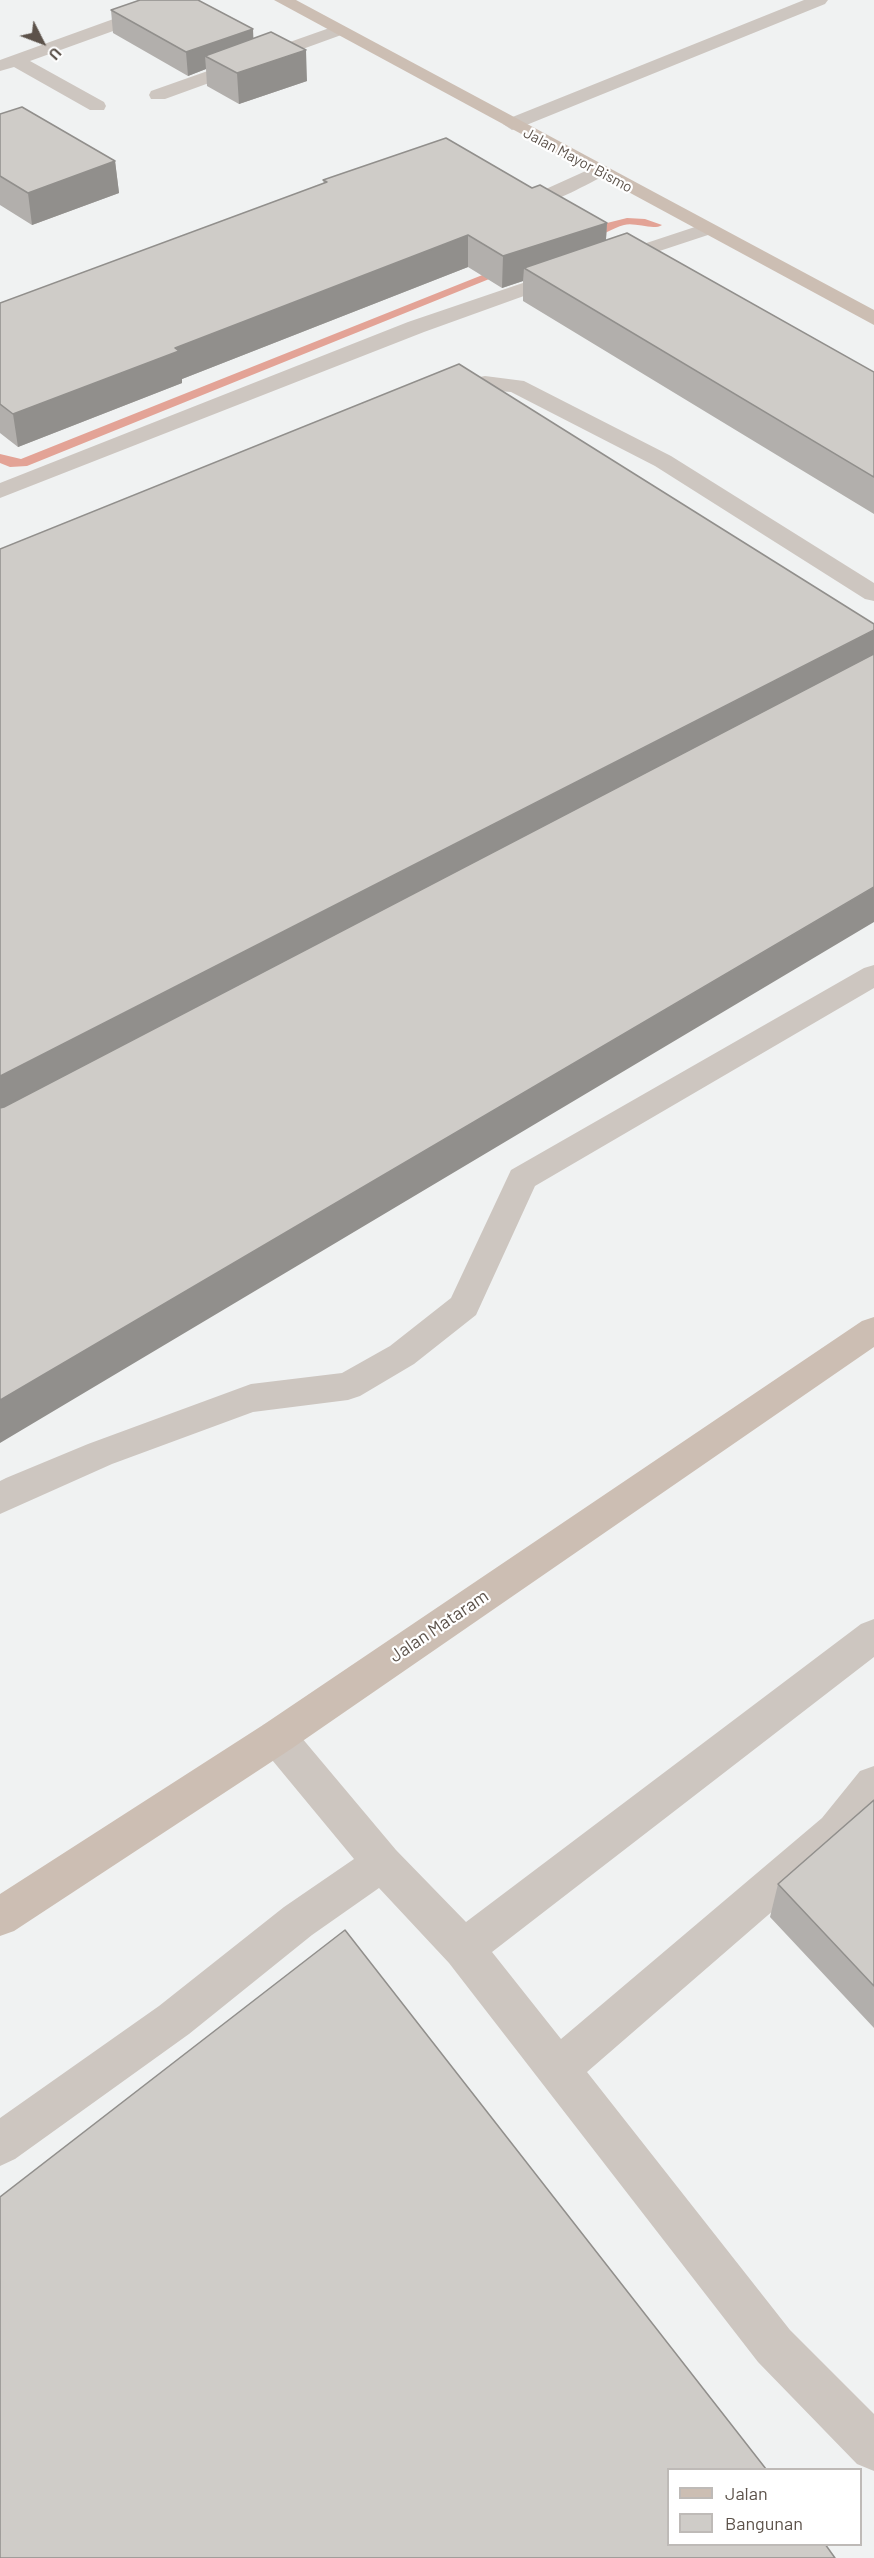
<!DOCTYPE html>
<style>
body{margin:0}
#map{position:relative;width:874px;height:2558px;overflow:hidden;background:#f0f2f2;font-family:Barlow,sans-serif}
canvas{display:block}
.legend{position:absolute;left:667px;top:2468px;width:195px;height:78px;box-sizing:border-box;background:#fff;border:2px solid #bebab7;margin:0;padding:8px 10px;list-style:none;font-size:18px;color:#5c524a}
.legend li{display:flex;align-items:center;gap:12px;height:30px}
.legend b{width:30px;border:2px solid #bebab7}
.north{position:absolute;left:12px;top:12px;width:60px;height:60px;-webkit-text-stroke:4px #fff;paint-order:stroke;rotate:132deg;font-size:16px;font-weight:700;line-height:24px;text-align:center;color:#5c524a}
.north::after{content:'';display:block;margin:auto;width:21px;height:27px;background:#5c524a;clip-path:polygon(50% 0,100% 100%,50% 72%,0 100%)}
</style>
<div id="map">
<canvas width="874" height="2558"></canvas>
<ul class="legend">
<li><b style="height:8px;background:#ccbeb3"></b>Jalan</li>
<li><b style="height:16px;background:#cfccc8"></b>Bangunan</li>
</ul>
<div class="north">U</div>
</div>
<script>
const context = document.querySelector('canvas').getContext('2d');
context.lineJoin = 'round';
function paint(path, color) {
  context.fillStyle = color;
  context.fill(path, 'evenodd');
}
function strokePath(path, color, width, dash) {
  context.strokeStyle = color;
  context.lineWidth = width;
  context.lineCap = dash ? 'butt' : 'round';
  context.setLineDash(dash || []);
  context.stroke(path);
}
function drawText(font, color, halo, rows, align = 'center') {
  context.font = font + ' Barlow,sans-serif';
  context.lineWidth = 4.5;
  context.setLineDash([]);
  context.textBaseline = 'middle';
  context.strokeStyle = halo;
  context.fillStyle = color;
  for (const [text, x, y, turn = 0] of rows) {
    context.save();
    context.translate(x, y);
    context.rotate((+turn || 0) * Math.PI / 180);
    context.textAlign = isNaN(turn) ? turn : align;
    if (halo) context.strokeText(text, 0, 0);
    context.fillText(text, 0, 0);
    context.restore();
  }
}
paint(new Path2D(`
 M627 218 645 219 662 225C653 231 636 222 624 225 611 228 589 245 578 237L607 223Z
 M505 266 509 267V271L27 466 10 467 0 463V454L21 459Z`), '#e3a396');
paint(new Path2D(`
 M166 0H191L188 4 30 61 104 102 106 106 104 110H90L14 67 0 71V60Z
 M804 0H828L825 4 519 128 512 130 503 124 505 120Z
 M338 25 347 30 344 34 165 99H151L149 95 151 91Z
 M599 165 609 171 606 175C568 193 548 211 504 200L501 196 504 192 537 193Z
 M707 223 714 225 717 229 714 233 611 267 604 265 601 261 604 257Z
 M564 269 571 271 574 275 571 279 424 332 0 498V483L408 322Z
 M485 376 524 381 671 456 874 583V601L865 599 655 466 511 392 485 390 447 397 439 395 436 390 439 385Z
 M874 965V988L535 1186 476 1315 414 1364 360 1396 348 1400 253 1412 112 1464 0 1514V1481L6 1478 88 1444 251 1384 342 1373 390 1346 451 1298 511 1170 864 968Z
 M874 1619V1657L492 1952 561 2039 822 1818 860 1771 874 1766V1814L850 1844 587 2072 790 2330 874 2414V2471L857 2464 758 2362 449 1963 379 1888 312 1935 189 2034 15 2159 0 2166V2118L159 2006 284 1907 354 1859 263 1749 258 1737 263 1725 277 1720 291 1725 396 1850 466 1922 861 1624Z`), '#cdc6c0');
paint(new Path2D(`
 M274 0H296L874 310V325Z
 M874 1317V1347L291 1749 14 1931 0 1936V1894L263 1725 862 1321Z`), '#ccbeb3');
paint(new Path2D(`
 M111 10 253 29V38L307 81 239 104 207 86 206 69 188 76 113 33Z
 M0 114 115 161 119 193 32 225 0 205Z
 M323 180 532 188 607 223 606 240 874 372V514L523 301V281L502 288 468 267 182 379V383L18 447 0 433V303L324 184Z
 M874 1800V2028L770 1917 778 1884Z`), '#b2afac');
paint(new Path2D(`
 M253 29 254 52 205 56 206 69 188 76 186 52Z
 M306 50 307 81 239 104 237 73Z
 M115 161 119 193 32 225 28 193Z
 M607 223 605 254 524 268 523 281 502 288 503 256Z
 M468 235V267L182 379V383L18 447 13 414 175 348Z
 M874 630V661L0 1119V1076Z
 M874 887V922L0 1443V1400Z`), '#918f8c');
const building = new Path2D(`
 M140 0H198L253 29 186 52 111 10Z
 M271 32 306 50 237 73 205 56Z
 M22 107 115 161 28 193 0 176V114Z
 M446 138 532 188 540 185 607 223 503 256 468 235 175 348 179 351 13 414 0 404V303L327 182 323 180Z
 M627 233 874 372V477L524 268Z
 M459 364 874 624V630L0 1076V549Z
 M874 654V887L0 1400V1108L4 1107Z
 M874 1800V1986L778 1884Z
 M345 1930 766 2469H669V2544H825L835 2558H0V2197Z`);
paint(building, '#cfccc8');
strokePath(building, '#918f8c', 1.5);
drawText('15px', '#5c524a', '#fff', [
 ["Jalan Mayor Bismo",578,160,28]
]);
drawText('18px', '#5c524a', '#fff', [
 ["Jalan Mataram",439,1626,-34]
]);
</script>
